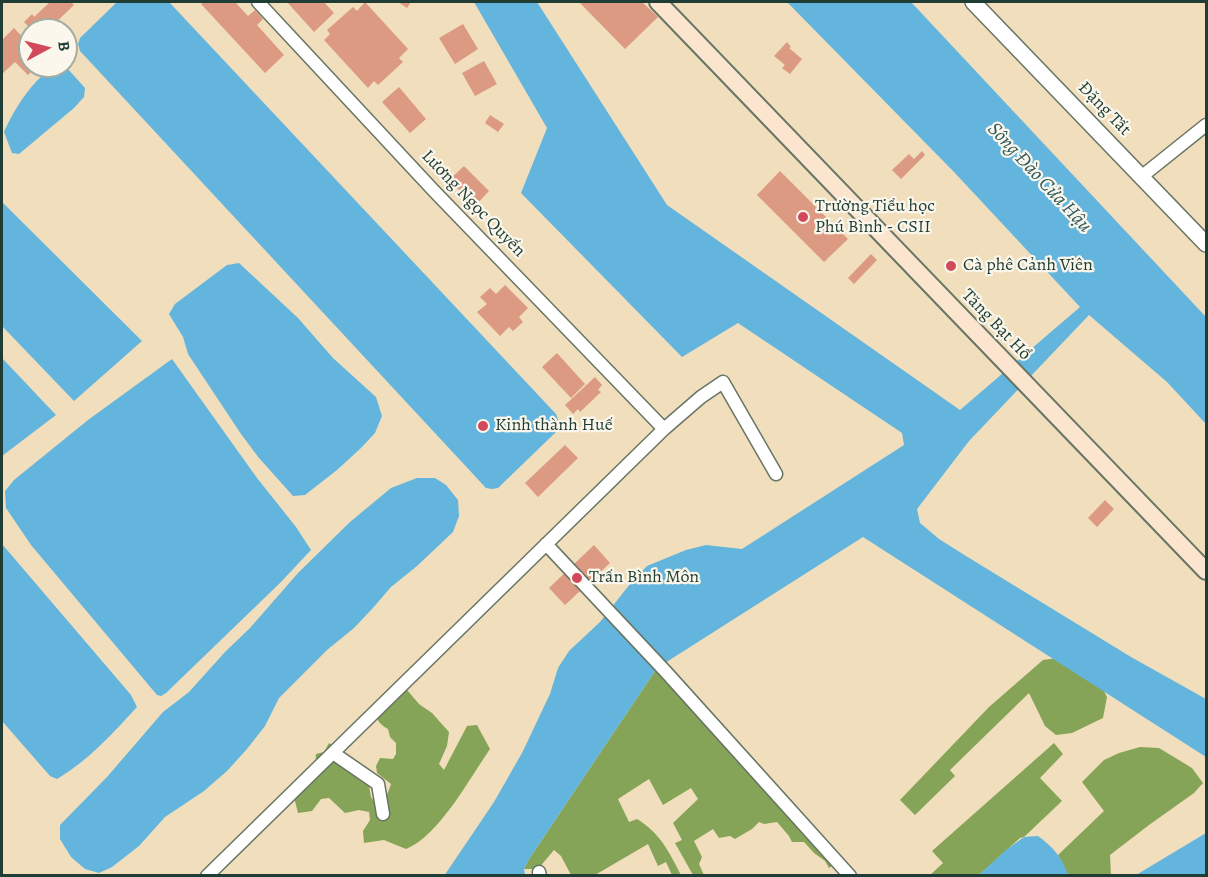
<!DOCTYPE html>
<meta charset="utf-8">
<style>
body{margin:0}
#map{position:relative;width:1208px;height:877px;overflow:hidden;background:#f0debc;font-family:Alegreya,serif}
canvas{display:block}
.frame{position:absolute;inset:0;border:3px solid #1f3d34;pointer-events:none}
.north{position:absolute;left:18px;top:18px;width:60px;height:60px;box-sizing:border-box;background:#fbf7ec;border:2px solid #a3ada2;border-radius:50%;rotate:83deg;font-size:16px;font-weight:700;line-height:24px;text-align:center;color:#1f3d34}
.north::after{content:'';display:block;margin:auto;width:21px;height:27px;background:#d1495b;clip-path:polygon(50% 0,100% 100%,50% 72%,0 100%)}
</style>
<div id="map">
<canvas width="1208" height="877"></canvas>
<div class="frame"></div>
<div class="north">B</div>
</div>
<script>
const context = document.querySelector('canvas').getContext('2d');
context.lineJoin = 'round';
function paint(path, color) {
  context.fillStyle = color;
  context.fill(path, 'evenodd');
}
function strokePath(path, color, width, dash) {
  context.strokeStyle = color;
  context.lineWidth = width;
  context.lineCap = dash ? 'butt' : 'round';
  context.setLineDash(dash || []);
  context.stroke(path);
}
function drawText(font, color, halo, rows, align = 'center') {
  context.font = font + ' Alegreya,serif';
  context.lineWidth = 4.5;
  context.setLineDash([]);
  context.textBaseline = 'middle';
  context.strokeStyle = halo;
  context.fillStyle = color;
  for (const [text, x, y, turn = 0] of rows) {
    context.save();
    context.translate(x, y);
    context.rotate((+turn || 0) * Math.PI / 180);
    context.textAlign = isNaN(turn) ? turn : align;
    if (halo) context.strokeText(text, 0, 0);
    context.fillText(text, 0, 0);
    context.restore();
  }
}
paint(new Path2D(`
 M1065 657 1098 679 1107 697 1103 718 1072 733 1056 735 1045 726 1029 693 950 770 955 776 915 815 900 800 989 707 1043 660Z
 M657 668 836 863 829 868 825 861 814 853 804 842H792L789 836 777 822 764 824 759 822 752 829 735 839 730 836 719 838 713 829 694 841 702 857 699 864 704 875H693L675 843 682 840 673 823 698 799 691 788 663 805 649 779 618 799 629 822 637 819C661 834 669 852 681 875H672L666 862 658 866 648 844 595 875H571L561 856 554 850 538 869H524L529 859Z
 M402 684 419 704 432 713 449 732 447 746 439 764 444 770 467 726 477 725 490 749C469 779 439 836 406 849L384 840 364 843 363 831 370 820 369 812 359 810 345 813 329 798 321 799 312 811 298 813 294 797 304 784V773L315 769 316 754 324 752 329 743 341 752 361 778 369 786 371 797 376 804C386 800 388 793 391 784L377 773 376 766 380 758 393 759 396 754V743L390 737 388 729C376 722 376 717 374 704Z
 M1054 743 1063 754 1040 778 1062 801 1024 837 1020 838 979 875H930L943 863 932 851Z
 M1140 747 1159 748 1192 768 1203 783 1194 793 1149 825 1110 855 1111 875H1068L1058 855 1104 811 1082 782 1104 760 1119 753Z`), '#86a458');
paint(new Path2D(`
 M117 2H169L556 414 559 422 558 430 498 488 492 489 486 488 80 51 78 44 80 38Z
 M474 2H537L667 205 960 410 1080 307 954 172 787 2H911L1206 317V424L1167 382 1089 315 969 441 917 509 920 523 939 539 966 556 1131 657 1206 699V757L863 537 657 668 529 859 524 869 525 875 444 876 494 802 522 753 550 694 558 668 569 651 600 622 630 584 647 566 686 550 706 545 742 549 904 445 902 433 738 323 682 357 521 193 547 128Z
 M57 66 67 68 85 88 84 97 74 108 19 154 12 153 4 132C13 111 35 75 57 66Z
 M2 202 142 341 74 401 2 326Z
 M239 263 298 318 333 358 376 397 382 416 375 433 361 448 337 470 305 495 293 496 259 458 241 434 188 354 183 337 169 314 175 304 227 265Z
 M2 358 56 415 2 456Z
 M172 359 257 478 296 527 311 550 280 583 166 693 161 696 157 695 31 545 6 508 5 491 14 480 88 420Z
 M417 478H435L446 485 458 500 459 516 453 532 417 566 391 587 372 609 354 628 327 650 279 698 265 726 247 749 227 771 204 791 165 817 139 846 112 867 99 873 85 869 71 857 60 839V825L107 777 163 712 189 692 225 652 250 628 298 573 350 522 391 488Z
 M2 544 131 695 137 707C113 733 88 761 57 779L50 776 2 721Z
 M1206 833V875H1136Z
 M1038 836C1052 846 1063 858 1068 875H979L1006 850 1024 837Z`), '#63b5de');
paint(new Path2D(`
 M50 2H71L74 5 48 30H32L24 22 32 14 34 17Z
 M204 2H235L248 16 255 10 263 19 257 25 284 55 265 73 201 4Z
 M287 2H324L334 13 314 32Z
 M365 2 408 49 399 58 403 62 378 85 374 81 368 88 324 40 330 34 327 30 353 7 357 11Z
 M398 2H411L407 8Z
 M579 2H642L658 17 625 49Z
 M463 24 478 49 455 64 439 38Z
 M14 28 30 45 21 53 30 62V66H34L35 68 28 75 15 62 2 74V40Z
 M787 42 791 47 789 48 802 59 790 74 782 68 785 65 774 56Z
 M484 61 497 84 475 96 462 73Z
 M399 87 426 119 410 133 382 102Z
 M490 115 504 124 498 132 485 123Z
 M922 151 925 155 901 179 892 170 909 154 914 159Z
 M464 166 489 191 475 206 449 180Z
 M780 171 848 239 824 262 757 195Z
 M871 254 877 260 854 284 848 278Z
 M505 285 528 308 519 317 523 322 513 331 509 327 500 336 477 312 487 304 480 297 490 288 496 294Z
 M557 353 585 384 571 398 542 367Z
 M595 377 602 385 598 390 601 392 580 412 578 409 573 414 565 405Z
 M565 445 578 458 538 497 525 483Z
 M1105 500 1114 509 1097 527 1088 518Z
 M594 545 610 563 565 605 549 588Z`), '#dc9a82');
const minor = new Path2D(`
 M258 2 434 191 664 429
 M1141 177 1206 125
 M546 544 666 672 850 876
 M333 753 378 784 383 814
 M539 872 540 876
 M207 876 664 429 701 397 723 382 776 474`);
const tertiary = new Path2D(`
 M973 2 1206 244`);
const secondary = new Path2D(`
 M658 2 1206 571`);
strokePath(minor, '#687564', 15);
strokePath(tertiary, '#687564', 18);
strokePath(secondary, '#687564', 20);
strokePath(minor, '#fff', 12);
strokePath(tertiary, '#fff', 15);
strokePath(secondary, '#fbe5cf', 16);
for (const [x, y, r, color] of [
 [803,217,6,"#d1495b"],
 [951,266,6,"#d1495b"],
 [483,426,6,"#d1495b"],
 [577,578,6,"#d1495b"]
]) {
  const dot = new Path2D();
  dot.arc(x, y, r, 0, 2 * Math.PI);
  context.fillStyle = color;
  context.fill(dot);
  strokePath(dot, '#fbf7ec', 2);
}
drawText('18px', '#1f3d34', '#fbf7ec', [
 ["Đặng Tất",1104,109,46],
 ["Lương Ngọc Quyến",473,204,46],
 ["Tăng Bạt Hổ",996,325,46]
]);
drawText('18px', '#1f3d34', '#fbf7ec', [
 ["Trường Tiểu học",815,207],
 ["Phú Bình - CSII",815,228],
 ["Cà phê Cảnh Viên",963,266],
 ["Kinh thành Huế",495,426],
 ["Trấn Bình Môn",589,578]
], 'left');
drawText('italic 20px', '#305b5e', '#fbf7ec', [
 ["Sông Đào Cửa Hậu",1039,178,47]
]);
</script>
